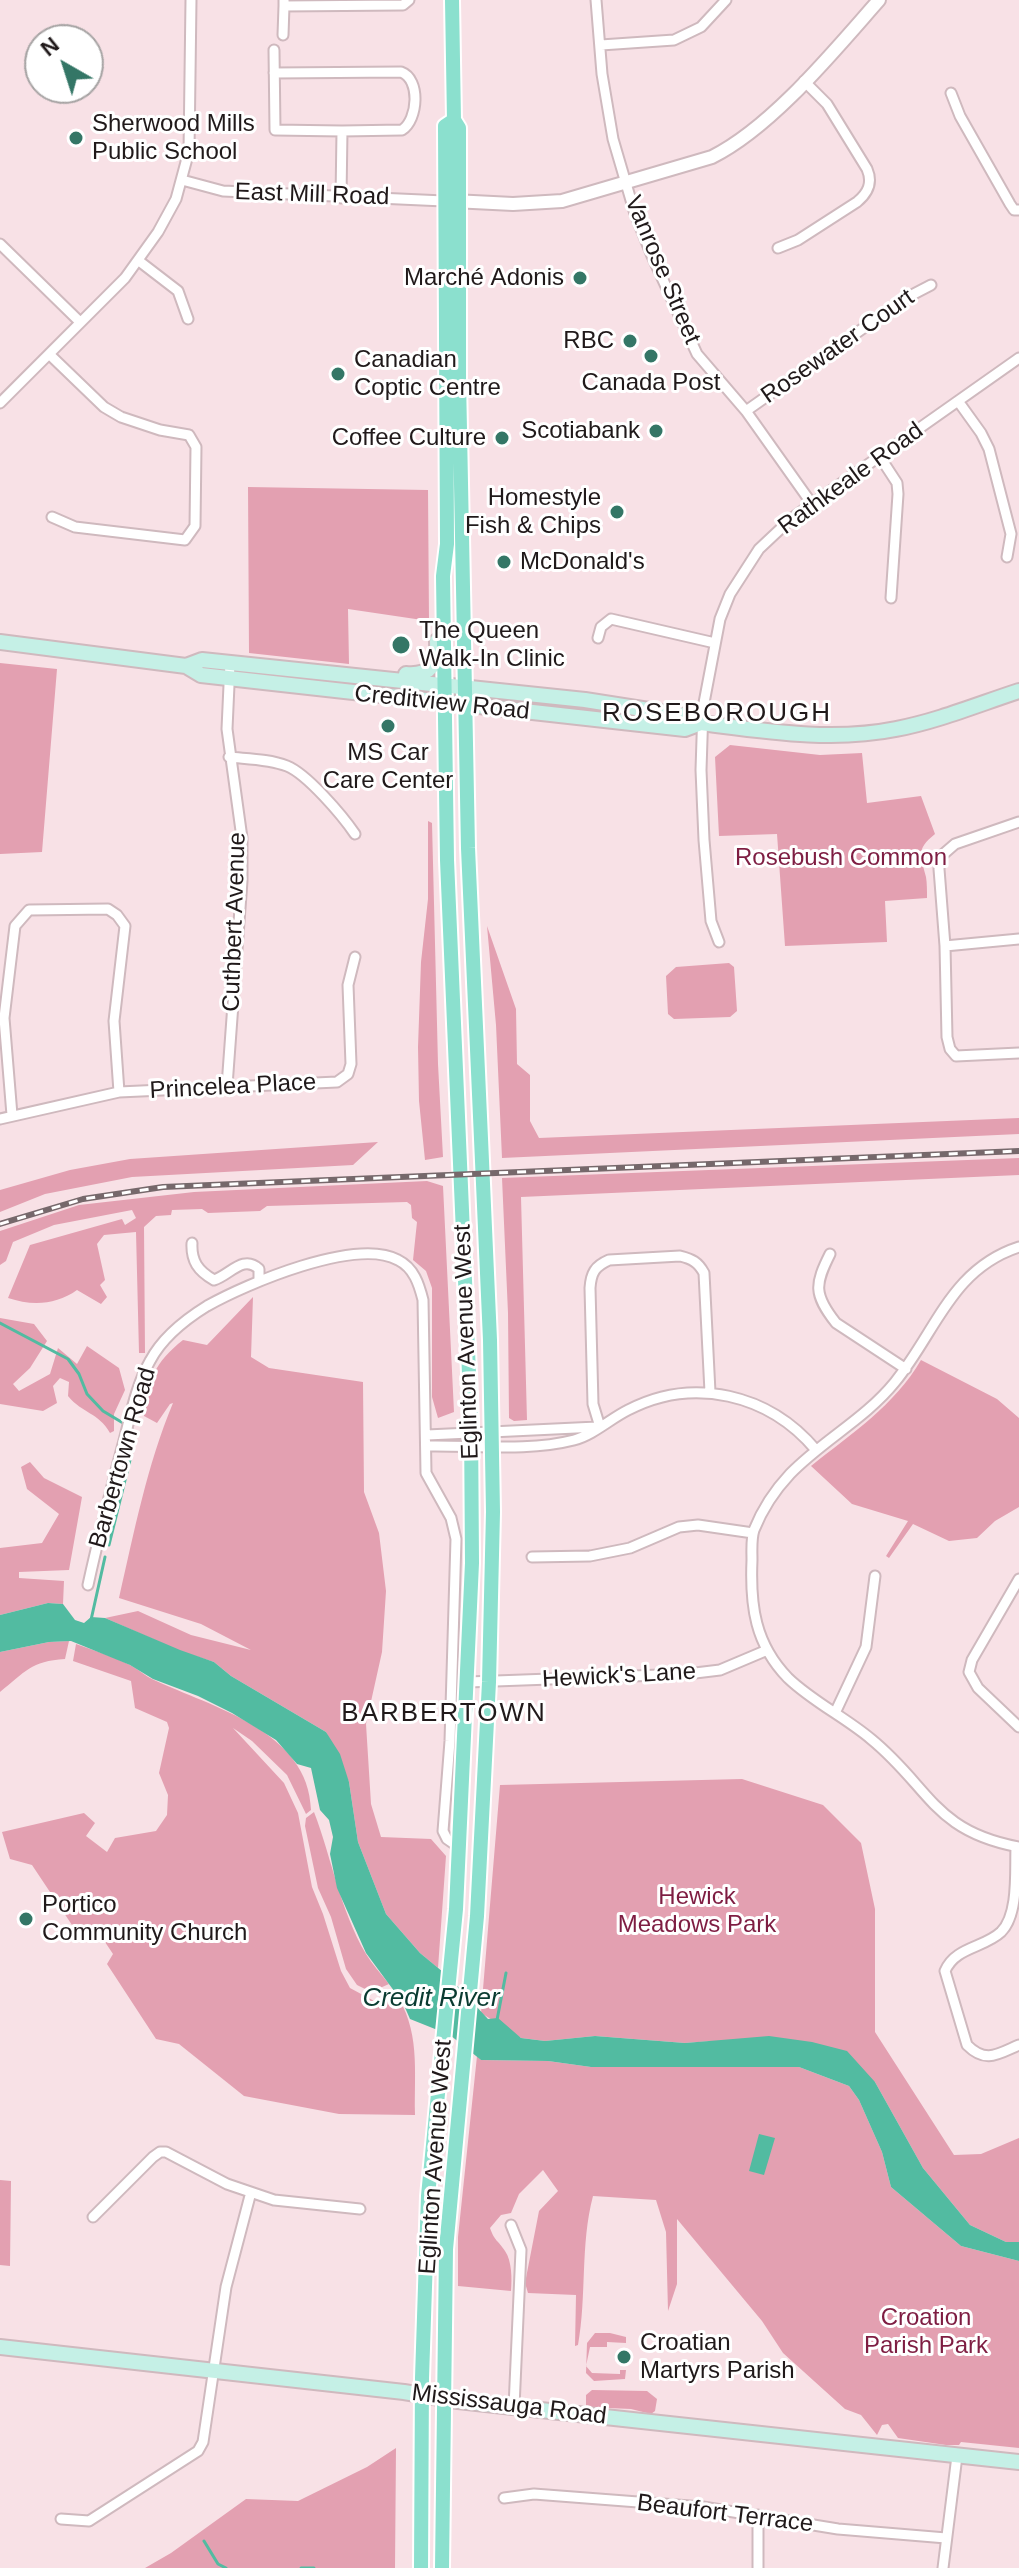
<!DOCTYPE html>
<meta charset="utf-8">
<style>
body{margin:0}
#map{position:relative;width:1019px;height:2568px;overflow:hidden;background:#f8e1e6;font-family:Arial,sans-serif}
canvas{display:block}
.north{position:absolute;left:24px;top:24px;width:80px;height:80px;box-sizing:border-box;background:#fff;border:2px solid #a6a3a3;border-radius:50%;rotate:321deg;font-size:22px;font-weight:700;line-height:32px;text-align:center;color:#20191a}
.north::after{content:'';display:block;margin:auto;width:28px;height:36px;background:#347666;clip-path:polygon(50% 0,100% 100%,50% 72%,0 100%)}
</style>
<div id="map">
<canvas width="1019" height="2568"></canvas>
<div class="north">N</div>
</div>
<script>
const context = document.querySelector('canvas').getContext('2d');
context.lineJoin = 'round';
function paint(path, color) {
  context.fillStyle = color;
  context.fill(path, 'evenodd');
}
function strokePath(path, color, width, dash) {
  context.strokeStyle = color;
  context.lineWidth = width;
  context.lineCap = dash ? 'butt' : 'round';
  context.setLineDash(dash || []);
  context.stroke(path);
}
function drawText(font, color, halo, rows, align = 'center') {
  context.font = font + ' Arial,sans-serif';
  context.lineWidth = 6;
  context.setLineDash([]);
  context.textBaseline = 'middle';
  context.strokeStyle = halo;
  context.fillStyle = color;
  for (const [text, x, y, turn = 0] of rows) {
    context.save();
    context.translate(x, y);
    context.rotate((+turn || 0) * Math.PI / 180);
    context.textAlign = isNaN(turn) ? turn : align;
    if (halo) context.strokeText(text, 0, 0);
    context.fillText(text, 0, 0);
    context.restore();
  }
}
paint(new Path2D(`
 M248 487 428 490 429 621 348 609 349 664 249 653Z
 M0 663 57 669 42 852 0 854Z
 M730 745 820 755 862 753 867 803 921 796 935 834C915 850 921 856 926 877 927 883 927 891 927 898L885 901 887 942 785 946 777 834 719 836 715 757Z
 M428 821 432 823 438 1064 443 1157 425 1160 419 1101 418 1047 421 962 428 899Z
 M487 926 516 1009 517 1064 530 1075V1121L539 1138 1019 1118V1134L502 1158 496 1025Z
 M729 963 734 967 737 1011 730 1017 674 1019 668 1014 666 976 676 967Z
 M378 1142 353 1165 132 1177 45 1194 0 1212V1190L70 1170 130 1159Z
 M1019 1158V1175L521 1197 527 1420 514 1421 509 1418 508 1313 502 1178Z
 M427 1181 443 1186 454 1412 438 1418 432 1397V1288L426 1271 413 1260 417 1222 412 1218 411 1205 407 1202 267 1206 260 1211 208 1213 202 1209 172 1210 171 1215 156 1216 144 1227 145 1353H139L136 1232 104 1235 97 1244 105 1280 100 1285 107 1297 101 1304 77 1290C56 1305 32 1306 8 1298L30 1245 122 1219 125 1225 136 1218 132 1210 54 1225 13 1242 6 1261 0 1265V1231L79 1205 194 1192Z
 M253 1297 251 1357 269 1368 363 1382 364 1492 379 1533 386 1591 382 1652 366 1724 371 1804 381 1837 431 1839 446 1856 438 1968 420 1953 386 1914 358 1842 349 1782 326 1732 231 1676 214 1662 180 1651 105 1618 138 1611 191 1635 251 1650 201 1624 119 1598C134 1533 147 1465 173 1403L170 1404 157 1423 144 1416C147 1381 155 1362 183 1340L207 1345Z
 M0 1318 34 1324 47 1341 30 1368 13 1384 19 1391 50 1374 58 1348 77 1364 87 1346 119 1368 125 1390 114 1414V1431L110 1433C98 1412 83 1414 68 1396L69 1382 60 1378 53 1386 57 1403 43 1411 0 1404Z
 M921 1360 997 1399 1019 1418V1507L995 1521 977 1538 949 1541 913 1524 889 1558 886 1556 908 1521 852 1504 811 1466C851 1434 895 1405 921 1360Z
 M30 1462 44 1478 82 1497 69 1570 19 1572V1578L64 1581 63 1604 48 1603 0 1615V1548L42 1543 59 1514 27 1489 21 1467Z
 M69 1641 65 1659C31 1661 25 1672 0 1692V1652L49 1642Z
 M76 1644C93 1650 111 1656 128 1664 137 1668 145 1676 154 1680 212 1707 309 1731 311 1810L306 1814 287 1775 252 1741 233 1728 284 1783 298 1813 312 1887 323 1914 341 1971 350 1988 376 2002 394 1991C421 2030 414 2070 415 2115L339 2114 244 2096 179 2044 156 2039 107 1964 113 1954 99 1933 84 1943 32 1865 10 1859 2 1832 84 1813 95 1823 86 1836 107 1852 115 1838 156 1831 167 1815 168 1795 159 1773 169 1728 167 1722 135 1708 131 1681 73 1661Z
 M742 1779 823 1805 861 1843 875 1909V2032L954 2155 981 2154 1019 2138V2242H1006L970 2225 923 2168 875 2082 712 2041 685 2043 595 2036 545 2041 521 2038 481 2013 500 1785Z
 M314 1812C332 1859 340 1910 366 1954 372 1964 381 1974 389 1984L371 1992 357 1985 346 1969 331 1917 318 1888 305 1826 306 1818Z
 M477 2056 481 2060 548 2061 591 2067H799L849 2086 859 2100 882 2152 891 2187 961 2246 1019 2261V2448L961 2442 959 2445H946L898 2438 888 2424 882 2425 877 2435 861 2415 845 2409 783 2353 762 2321 677 2219V2284L668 2311 666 2232 656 2200 593 2196C580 2245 587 2296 578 2345L575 2346 576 2295 528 2293 525 2283 539 2211 558 2191 543 2170 519 2194 511 2213 501 2215 490 2228C495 2242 498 2240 505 2251 512 2261 512 2279 511 2291L458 2286V2237Z
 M0 2180 11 2181 10 2266 0 2265Z
 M595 2333H610L626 2337V2343L607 2342V2347H590L586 2366 592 2373 620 2374V2370H626L625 2379 594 2381 586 2373 587 2343Z
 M592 2390 647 2391 657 2399 655 2411 651 2414 631 2409 586 2407V2395Z
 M396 2448 395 2568H145L171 2553 246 2499 298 2501 367 2467Z`), '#e3a0b1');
paint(new Path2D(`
 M48 1603 63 1604 75 1620 84 1623 91 1617 105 1618 180 1650 214 1662 231 1676 326 1732 340 1754 349 1782 358 1842 386 1914 420 1953 449 1977 488 2019 498 2018 521 2038 545 2041 595 2036 685 2043 769 2036 812 2042 847 2051 875 2082 923 2168 970 2225 1006 2242H1019V2261L961 2246 891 2187 882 2152 859 2100 849 2086 799 2067H591L548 2061 481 2060 450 2035 410 2019 403 2003 366 1953 337 1888 330 1854 333 1837 329 1820 320 1810 311 1768 297 1764 276 1740 232 1713 198 1696 153 1679 130 1665 71 1641 49 1642 0 1652V1615Z
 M759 2134 775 2138 764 2175 749 2171Z`), '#52bba1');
strokePath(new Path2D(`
 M0 1323 68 1359 79 1374 87 1394 103 1411 123 1423
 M109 1545 131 1456
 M91 1620 105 1557
 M497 2020 506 1973
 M204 2541 218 2564 226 2568
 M301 2568H314`), '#52bba1', 3);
const minor = new Path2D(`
 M284 0V6L403 5 409 0
 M596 0 602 74 613 139 635 214 652 256 697 354 746 411 812 504
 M283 35 284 6
 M601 45 674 40 701 27 726 0
 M274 50 275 130 342 131
 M274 73 401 72C421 79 418 120 402 130L342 131 341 198
 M951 93 960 116 1010 204 1014 210H1019
 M182 180 223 191 444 201
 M0 244 80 322
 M778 248 798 240 857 202C868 193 873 183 867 169L827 104 804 81
 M139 261 178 291 188 319
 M49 354 104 407 121 417 160 430 189 435 196 447 195 526 185 540 75 527 52 517
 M958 401 981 433 989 449 1011 534 1007 557
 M0 403 125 278 158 232 176 199 189 151 191 0
 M746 411 906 298 931 285
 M880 457 897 483 898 494 891 598
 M598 638 601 627 611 619 715 643
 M229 757C248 759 269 759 287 766 307 774 342 815 355 834
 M1019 822 955 844 940 857 939 869 945 946 947 1037 950 1049 956 1056 1019 1053
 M719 942 711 921 704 840 701 770 703 708 720 619 730 594 759 549 792 518 1019 358
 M945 946 1019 939
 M227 1086 242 881V838L227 729 230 663
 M12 1115 4 1018 15 926 29 910 108 909 117 915 125 926 114 1021 119 1092
 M0 1119 119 1092 337 1082 348 1074 351 1064 348 985 355 957
 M192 1243C191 1261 198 1271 214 1280 230 1275 243 1254 259 1269V1280
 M1019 1247C951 1269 936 1332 895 1382 865 1419 823 1440 790 1474 775 1490 762 1510 754 1530 751 1539 752 1551 752 1560 750 1606 755 1644 788 1678 813 1702 845 1717 871 1739 930 1787 933 1831 1019 1847
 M830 1254C815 1284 813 1294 836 1323L906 1369
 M600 1427 593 1404 590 1288C591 1273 595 1266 609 1260L680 1256C692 1259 698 1262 704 1273L710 1392
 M427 1435 597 1427
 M427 1446C475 1445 527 1452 574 1440 593 1435 610 1419 628 1410 693 1376 769 1394 816 1450
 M532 1557 590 1556 630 1548 679 1527 698 1525 753 1533
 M1019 1579 972 1660 969 1672 978 1688 1019 1727
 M88 1585C98 1539 110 1493 122 1448 130 1419 135 1387 150 1361 162 1338 186 1319 207 1306 246 1284 356 1237 398 1260 414 1268 419 1284 423 1300L426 1473 451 1518 456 1539 450 1741 443 1831 447 1839 460 1848
 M468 1682 687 1674 720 1670 765 1651
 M835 1713 866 1647 875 1576
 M1016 1847C1015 1871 1019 1914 1001 1932 984 1948 955 1947 945 1971L967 2045C986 2064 998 2054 1019 2045
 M93 2217 153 2157 160 2152H166L227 2184 274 2200 360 2209
 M511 2225 521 2250 514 2407
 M504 2498 534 2494 703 2507 838 2529 946 2538
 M758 2515V2568
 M61 2519 89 2521 198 2451 203 2442 226 2287 251 2192
 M943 2568 957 2456`);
const tertiary = new Path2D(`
 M453 201 513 204 562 201 712 157C772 127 834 51 879 0`);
const secondary = new Path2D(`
 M0 642 186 666 202 660 585 700 687 716 701 723C765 731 832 742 896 729 938 721 979 704 1019 691
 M186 666 201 675 685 729 701 723
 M406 674C432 676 438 663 437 641
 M0 2347 404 2392 458 2401 1019 2462`);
const primary = new Path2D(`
 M421 2568 422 2378 428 2196 456 1909 472 1563 471 1420 447 860 443 576 447 544 445 126 454 120
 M442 2568 446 2249 477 1916 489 1682 493 1512 490 1340 468 848 459 379V128L454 120 452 0`);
strokePath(minor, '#cfb9be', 13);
strokePath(tertiary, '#cfb9be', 16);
strokePath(secondary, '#cfb9be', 18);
strokePath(primary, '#fff', 18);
strokePath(minor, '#fff', 9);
strokePath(tertiary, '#fff', 12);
strokePath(secondary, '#c5f0e6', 14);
strokePath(primary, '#8be0ce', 14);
const rail = new Path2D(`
 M0 1224 83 1199 163 1187 1019 1151`);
strokePath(rail, '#76686b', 6);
strokePath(rail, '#fff', 3, [9]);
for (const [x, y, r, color] of [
 [76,138,8,"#347666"],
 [580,278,8,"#347666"],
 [630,341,8,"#347666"],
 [651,356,8,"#347666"],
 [338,374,8,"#347666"],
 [656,431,8,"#347666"],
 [502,438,8,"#347666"],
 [617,512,8,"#347666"],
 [504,562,8,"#347666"],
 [401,645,10,"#347666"],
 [388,726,8,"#347666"],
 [26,1919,8,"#347666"],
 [624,2357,8,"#347666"]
]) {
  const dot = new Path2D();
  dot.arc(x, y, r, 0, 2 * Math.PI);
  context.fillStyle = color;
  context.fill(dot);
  strokePath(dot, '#fff', 3);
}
drawText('24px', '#20191a', '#fff', [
 ["Sherwood Mills",92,124],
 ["Public School",92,152],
 ["Marché Adonis",564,278,"right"],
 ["RBC",614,341,"right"],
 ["Canadian",354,360],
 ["Coptic Centre",354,388],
 ["Canada Post",651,383,"center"],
 ["Scotiabank",640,431,"right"],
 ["Coffee Culture",486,438,"right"],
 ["Homestyle",601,498,"right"],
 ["Fish & Chips",601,526,"right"],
 ["McDonald's",520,562],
 ["The Queen",419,631],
 ["Walk-In Clinic",419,659],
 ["MS Car",388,753,"center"],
 ["Care Center",388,781,"center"],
 ["Portico",42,1905],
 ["Community Church",42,1933],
 ["Croatian",640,2343],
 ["Martyrs Parish",640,2371]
], 'left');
drawText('24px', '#20191a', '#fff', [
 ["East Mill Road",312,195,2],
 ["Vanrose Street",662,270,67],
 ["Rosewater Court",838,347,-35],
 ["Rathkeale Road",851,479,-36],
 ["Creditview Road",442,703,6],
 ["Cuthbert Avenue",235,922,-88],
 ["Princelea Place",233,1087,-3],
 ["Eglinton Avenue West",467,1342,-92],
 ["Barbertown Road",123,1458,-74],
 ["Hewick's Lane",619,1676,-3],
 ["Eglinton Avenue West",436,2157,-86],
 ["Mississauga Road",509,2405,7],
 ["Beaufort Terrace",725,2514,7]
]);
drawText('24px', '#7e1d42', '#fff', [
 ["Rosebush Common",841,858],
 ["Hewick",697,1897],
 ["Meadows Park",697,1925],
 ["Croation",926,2318],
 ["Parish Park",926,2346]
]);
context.letterSpacing = '2px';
drawText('26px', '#20191a', '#fff', [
 ["ROSEBOROUGH",717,714],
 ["BARBERTOWN",444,1714]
]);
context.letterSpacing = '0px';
drawText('italic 26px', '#0a3b31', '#fff', [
 ["Credit River",431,1999]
]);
</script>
